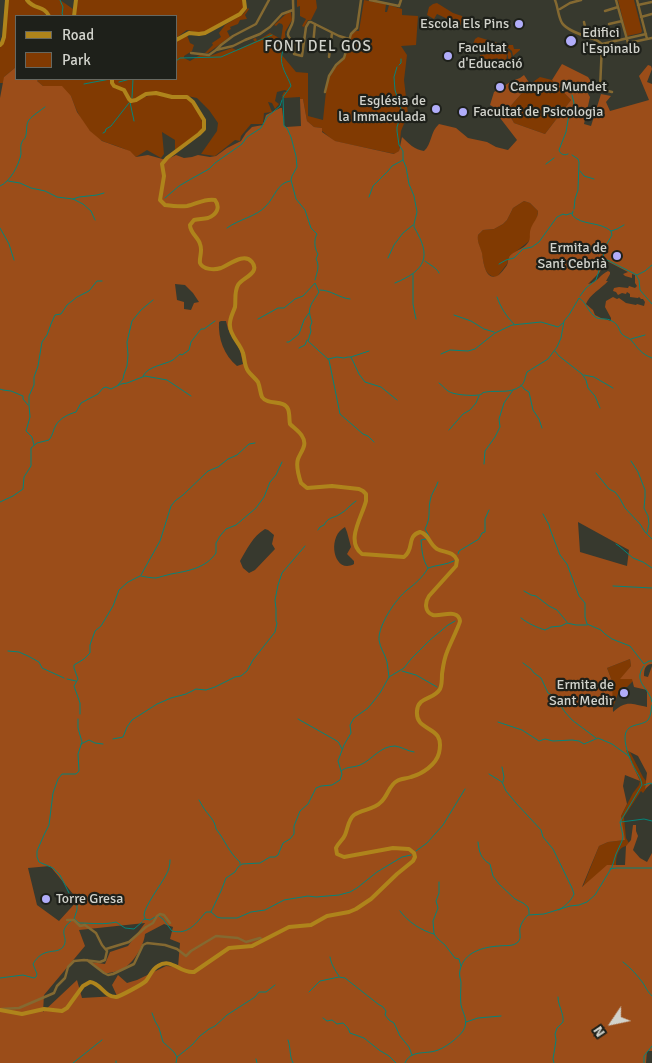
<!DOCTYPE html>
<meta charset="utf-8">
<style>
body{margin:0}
#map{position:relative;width:652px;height:1063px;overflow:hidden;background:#37392e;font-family:Signika,sans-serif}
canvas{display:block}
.legend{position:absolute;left:15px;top:15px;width:162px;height:65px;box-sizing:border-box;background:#1e201a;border:1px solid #666861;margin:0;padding:6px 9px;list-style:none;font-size:15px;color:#d2d3cc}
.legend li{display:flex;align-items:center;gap:10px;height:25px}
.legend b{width:25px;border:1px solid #666861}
.north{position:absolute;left:587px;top:998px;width:50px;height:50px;-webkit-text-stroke:4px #1e201a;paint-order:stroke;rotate:236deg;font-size:14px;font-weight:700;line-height:20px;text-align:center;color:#d2d3cc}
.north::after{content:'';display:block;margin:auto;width:18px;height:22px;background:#d2d3cc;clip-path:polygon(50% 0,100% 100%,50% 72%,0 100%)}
</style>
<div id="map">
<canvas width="652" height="1063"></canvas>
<ul class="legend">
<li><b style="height:6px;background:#af841b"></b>Road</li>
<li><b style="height:14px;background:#813a02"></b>Park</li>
</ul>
<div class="north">N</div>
</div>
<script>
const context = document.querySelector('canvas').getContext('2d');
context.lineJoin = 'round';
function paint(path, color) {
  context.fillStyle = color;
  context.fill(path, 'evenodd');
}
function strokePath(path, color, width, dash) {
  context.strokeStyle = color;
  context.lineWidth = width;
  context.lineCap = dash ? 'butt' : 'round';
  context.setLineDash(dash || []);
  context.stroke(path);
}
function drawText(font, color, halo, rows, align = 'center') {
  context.font = font + ' Signika,sans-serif';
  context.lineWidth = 4.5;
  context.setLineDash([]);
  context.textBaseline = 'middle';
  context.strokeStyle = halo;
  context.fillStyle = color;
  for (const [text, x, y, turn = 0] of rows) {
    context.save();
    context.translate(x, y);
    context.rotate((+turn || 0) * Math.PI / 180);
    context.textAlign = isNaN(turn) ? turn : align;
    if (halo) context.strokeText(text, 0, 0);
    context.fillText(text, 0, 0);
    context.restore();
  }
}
paint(new Path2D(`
 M8 0H25C31 11 40 5 47 16H16V67L4 77V83H0V47L8 9Z
 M29 0H60L73 9 72 16H50C45 4 36 8 29 0Z
 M78 0H242L244 7 241 12 206 31 198 33 187 30 176 38V16H75Z
 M297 0H316L317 8 311 20H308L304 27 302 26 306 19 300 16V6L297 7Z
 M364 0 386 4 385 12H387L389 5 402 9V15L418 16 416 45 401 46 407 55 404 80 408 114 401 131 399 151 395 154 334 141 322 131V128L314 127 307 121 303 99H300V97L284 98 282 96 284 92H288L285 90 277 92 275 101 279 104 275 109 272 103 268 102 272 112 264 113 263 124H251L241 136 240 141 235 140 215 156 201 154 217 131 218 123 209 110 197 98 187 96H172L153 92 132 100C129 97 129 94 126 91 122 88 117 87 113 83V79H176V41L187 35 190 43 194 45 192 51 184 56V58L190 61 200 55 210 56 232 48 236 50 256 41H254L253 39 256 38 257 41 270 33 281 39 283 26 282 24 279 23 276 26 274 25 286 14 291 12 292 20 285 32V36L287 43 282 50 281 54 296 72 308 73V116L323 120 327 82 335 68 344 59 351 35 356 31H359Z
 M618 0H634L642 31 641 33 627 36Z
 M437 3 453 13 462 16 463 19 460 26H453L454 22 437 14 434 19 427 15 429 7 433 4Z
 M248 8 249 9 245 15 247 19 240 20 238 24 230 27 231 29 227 31 230 37 208 53H205L213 45 212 43 221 37 219 33 225 25 243 14Z
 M478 37 504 45H513L514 49H520V50L513 56 512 51 507 47 476 45 475 47H479L477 50 472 47 475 39Z
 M498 48H506L511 53 512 61 506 66 501 65V61L497 58 491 61 494 64 496 62 498 64 496 68 486 60 480 58V55L504 52 507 55 506 61 508 62C509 51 506 51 497 51Z
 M540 77 552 80 571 100 545 134 514 123 507 110 530 84Z
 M39 79H110C113 90 114 87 123 91L129 101 152 95H159L173 99H187L190 100C196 110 206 120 201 131L175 150V140L162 132 164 154 161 158 147 150 136 157C127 148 116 146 105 142 87 135 77 113 71 96L43 86 37 81Z
 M524 201 530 203 538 211 537 219 531 229V238L528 242 509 257 507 264 497 277C483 277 484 261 481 251 479 245 477 241 478 235L483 230 494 229 503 224 507 220 513 208Z
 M630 659 631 666 621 679H633V681L627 687 620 688 612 710V681L607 668Z
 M625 749 630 752 643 777 646 781 645 788 648 786 643 793 641 791 624 817 626 838 629 843 626 846C617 848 616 858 616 866H608L582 889 599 846 608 842 624 840 621 816 633 793 639 785 640 781Z`), '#813a02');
paint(new Path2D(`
 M562 64 588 77 592 83 587 92 590 97 584 124 591 126 601 94 611 96 606 102 610 111 649 100 639 76 648 65 651 66 652 69 647 82 652 84V664C645 664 644 670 644 676L648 677 652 666V783L645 789 647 773 638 756 626 750 640 781 625 775 623 786 627 804 621 816 625 840 608 842 599 846 582 887 607 865H625L626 846 631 840 633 825H636V831L638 836 633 850 640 858 647 862 652 853V1051H647L646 1063H0V98L4 77 16 67V79H39L37 81 43 86H62L71 96 77 112 90 131 102 141 130 151 136 157 148 155 166 160 176 155 184 158 192 157 198 155 210 157 216 156 227 148 241 141 246 133 252 127 263 125 266 115 280 108H282L284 125 286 127 301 126 300 99H303L307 121 314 127 322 128V132L335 141 394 154 399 151 402 137C408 143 415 150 424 151 432 144 430 132 439 124L456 128 468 138 487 142 496 147 508 150 517 140 497 114 499 110 490 105 494 92 512 81 520 78 524 75 530 84 507 110 514 123 545 134 571 100 552 80ZM524 201 530 203 538 211C538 219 533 222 531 228 528 236 533 239 525 246 520 250 512 252 509 257 508 259 508 263 507 265 506 267 499 276 497 276 485 281 483 260 482 253 480 246 477 242 478 235L483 230 494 229 503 224 507 220 513 208ZM603 259 628 272 623 274 625 276 632 278V274L635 275V283L637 286 635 288 629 286 628 288 619 287 614 288 613 291 616 292 618 295 622 293 626 294 627 292 630 294V297L638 298 639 297 641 299H643L645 302 644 306 637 304 636 305 626 303 619 298 617 299 613 297 606 301 605 307 611 318V321L601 318 595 315 593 310 586 304C590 294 601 289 608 281H606L610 274V272L608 271C599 275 599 282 588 284L600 272ZM175 284 185 285 193 293 199 302 194 303 191 310 184 309V302L177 300ZM221 321H226L228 329 240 350 243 364 237 366C224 355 218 339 219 322ZM578 522 629 550 627 566 580 552ZM345 527 347 532 351 547 347 554 354 561V564C334 575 326 537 345 527ZM265 529 268 530 274 535 272 544 275 549 255 570 249 573 243 568 240 561C247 549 253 536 265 529ZM630 659 631 666 620 679H632L634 687 647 690V707C630 704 627 700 613 712L612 681 607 668ZM50 866 78 900 59 921 37 905 28 868ZM145 923 128 946 110 952 105 964 90 962 106 974C110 972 117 972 121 970 133 964 144 946 145 934L164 924 173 927 170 939 180 943 178 967 166 966 137 980 127 983 118 975 112 985 117 996 82 998 77 980 43 1012 44 995 85 946 79 930Z`), '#9b4d19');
strokePath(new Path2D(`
 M60 0 63 7 62 14 64 16
 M288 43C286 47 283 50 282 54 279 66 288 76 291 86L283 97 284 126 287 128 291 137 296 156 297 167 292 176 291 180 296 199 305 210 311 228 317 234C314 239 314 248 318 254L316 259C320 266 317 272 315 280
 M176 61 180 58 221 57 272 35
 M399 65 401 63V59
 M119 82 130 79
 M84 84 110 79
 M132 98 133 79
 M130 102 134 121
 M103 133 105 132 106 129 111 126 129 103
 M568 154C564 156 560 154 559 150L566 132 568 120 573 109 574 103 572 95
 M572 155 578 159 579 162 578 190 575 199 574 209
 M546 164 554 158
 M580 171 584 176 594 179
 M8 181 20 183 31 188 45 191 57 197 73 199 83 204 91 211 95 220
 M0 186C10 182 19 165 21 154 21 150 20 145 22 142 25 136 24 142 26 135 27 130 26 124 29 120 32 116 41 110 45 107
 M369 197 373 186 388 171 392 166 403 160
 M165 198 179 186 191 179 209 169 215 163 242 144 247 137 261 128 267 117 280 106 282 100
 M73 199 79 197 97 195 104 193
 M573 211 572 215C582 226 599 221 611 231L612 235 605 247
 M0 228 9 244 14 260
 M227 228C239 219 256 217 266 206 275 197 277 183 290 181
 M611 231 617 229 624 225
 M388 258 394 245 403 233 413 225
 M603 258 637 275 645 271 652 265
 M425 261C430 265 437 268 439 273
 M499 264 506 260 514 258 523 249 532 247 539 242 557 217 563 214 566 215 572 213
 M413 274V304L416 319
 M636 275 639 280 640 290 652 304
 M395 283C426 270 432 257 414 227V224L417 212 414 196 409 184 406 167 403 160V151L399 145 397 131V127L402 112 395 90 394 77 397 67
 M320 290C331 290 339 298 350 299
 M580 296 586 288 596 280 603 258 604 251
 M497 297C501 308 506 316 514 324
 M454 315 471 321 484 329 494 332
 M258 319 278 308H284L295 299 303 296 315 283 319 292C312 304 306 307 312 322L310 327 311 331 308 341 329 360 340 414 363 434 368 436 374 442
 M631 339 645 335
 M287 342H289L299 334 304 320 309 313
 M299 348 305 345 307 340
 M555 351 559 356 582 374 586 380 588 388 595 396 600 408
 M441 354 450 350 468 351 475 349 495 333 512 325 541 322 558 327 563 323
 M351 357 369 351
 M328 359 337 357 344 358 348 357H351L359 374 365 382 381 387 397 400
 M584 375 594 377 613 388
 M143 376C148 366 164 365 173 360 174 359 179 355 180 354L182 355 189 350 191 342 201 329H204L215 321
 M439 383C442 385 445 389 448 391 453 395 472 396 479 395 486 393 479 393 486 392 498 390 510 394 521 386 525 382 525 377 527 372L548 359 557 347 561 338 564 321 569 315 579 298C586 302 587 310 594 316 599 321 606 317 612 321 618 324 619 329 621 333 624 337 628 337 631 340 638 348 641 354 652 358
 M118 385 123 379 124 374 127 366 128 355 127 342 132 321 141 310 153 300
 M521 385 524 389 529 392 533 410 539 419 542 428
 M0 389 3 390 11 391 23 396V399L28 405
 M449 430 463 414 470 410 476 403 479 396
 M34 445 32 437 26 431 30 417 29 405V396L34 385V377L38 366 42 342 47 335 51 324 55 315 61 314 67 305 77 297 89 291 97 281H102
 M631 461 638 472 645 490V497L644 508 648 516 649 524 647 533
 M484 464 485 451 495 437 500 427 499 419 504 403 513 390
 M596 473 609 489 615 492 619 497 625 508 640 524 645 532 652 539
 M0 502 13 496 23 489 24 477 31 466V448L37 443 49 440C53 435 53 430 56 425 60 418 69 414 76 412L81 403 98 394 103 388 106 387 111 389 121 384 127 383 145 376 167 380 191 396
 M543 514 549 525 550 529 560 555 567 564 579 596 585 603V617L587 624 601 630 605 634 612 639 630 646 644 664 649 661H652
 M318 530 320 527 324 525C329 516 333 519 340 514 346 511 350 505 356 501
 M429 536 425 529C431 517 428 512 430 501 431 493 436 489 438 482
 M426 539 421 540C422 550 422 559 428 568
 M616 544 619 546 633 558 643 562 652 568
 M458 554 459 551 479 539 482 533 485 532V519L489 510
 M141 575 160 541 171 506 175 501 183 495 208 471 218 467 228 459 237 455 249 444 255 443
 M141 576C146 577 151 578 156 578 161 577 166 575 171 574 188 571 206 568 216 553V543L220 536 226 529 236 525 256 508 264 497 270 482 276 475 282 462
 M613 586 652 588
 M524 591 531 595 536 596 549 606 557 610 567 622
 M521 618C529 624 536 627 545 630L551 627 561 626 567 623 576 625H587
 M8 651 19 652 28 656 39 662 42 668 64 678
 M523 663 531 669 534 673 541 678 548 693 554 696 565 712 572 720 596 738
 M644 666C632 682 649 687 652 702
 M402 671 416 675 437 687
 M389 677C388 672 388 667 387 662 385 654 380 648 379 640 378 625 396 599 407 590 415 584 423 577 428 568 436 565 446 565 454 561
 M67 679 76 681
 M80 714V703L74 686 78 679 74 668V665L84 659 90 653V645L95 631 101 626 113 606 119 590 128 582 140 576
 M298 719 337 741 339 743 342 749
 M498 722 522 730 539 741 545 739 553 741 572 740 579 741 584 744 598 738 612 744 630 757
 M113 739 123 737 127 727 132 720 157 704 171 698 186 694 196 689 206 690 215 687 235 677 241 676 247 671 253 660 275 632 277 623 276 621V609L275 600 278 585 282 573 305 546
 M81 744 89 740 95 743 103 744
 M502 767 504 777 503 782
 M341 771C347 766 353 768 360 765 372 760 380 746 395 746 402 747 407 751 414 752
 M489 774 502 782 506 791 516 803 541 830 543 837 553 849 572 888 574 894C571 901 565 906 559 910
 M644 785 650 783 652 784
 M199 800C200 802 202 805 203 807 208 815 215 820 216 829 225 840 229 853 240 862V864
 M621 822 644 819 652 821
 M478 842C479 852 481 859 490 864L493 876 499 884 515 899 523 903 528 907 529 911V914
 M416 851 427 843 443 825 465 789
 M610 869 616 868H652
 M439 882V893L436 901 438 908 433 921 434 934 438 939 445 945 455 958 459 959 461 966
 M69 893 60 875 53 868 39 862 37 857V851L44 835 49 825 53 793 58 779 62 774H76L79 771 78 754 82 742 78 728V719
 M400 911C408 922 422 931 434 934
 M211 912 221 891 226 878 235 872 238 867 242 864 260 863 270 857H275L278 855 283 843 290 839 294 834V826L300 811 308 804 316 788 321 786 332 785 340 780 342 774 338 761 344 745 351 733 350 725 354 718 368 708 373 702 380 693 389 677 404 668 411 659 430 640 448 625 455 621
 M211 912 217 917 221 918H237L251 912 265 910 284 900 308 896 316 897 339 895 350 892 357 888 377 872 402 857 411 855
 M159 916 163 919 172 931C189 935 196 923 206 912H210
 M74 919 77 910V903
 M75 919 79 923C92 923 104 925 116 922L125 928 134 929 142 922
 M145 919C145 917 144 916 144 915 144 907 162 883 166 875 169 870 170 865 170 860
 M143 920 145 919 150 920 155 917
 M330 957C331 964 335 970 339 976
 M623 962C631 968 637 975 643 983 646 988 647 991 652 996
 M0 978 23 975 34 978 36 977 37 974 33 964C43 946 57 955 63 947 70 937 56 933 71 921
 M309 992 320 981 339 977 345 978 378 1004 383 1007 386 1011 385 1015 389 1020 394 1023 400 1036 409 1047 412 1055
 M152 1013 155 1021 159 1028 163 1042 174 1052 177 1057
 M323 1018 327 1021 332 1020 337 1024 343 1023 348 1028 350 1033 364 1038 379 1050 389 1056 396 1063
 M466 1022 478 1018 501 1016
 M288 1040C291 1048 289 1055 293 1063
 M256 1059 257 1063
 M116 1061V1063
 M73 1063 102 1040
 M176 1063 177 1057 192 1045 200 1036 209 1029 215 1026 227 1015 255 997 259 992H266L275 985
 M405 1063C410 1050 425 1054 435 1051 444 1049 458 1038 463 1031 469 1021 463 1014 461 1005 460 997 461 989 461 982 460 978 459 974 460 970 464 952 483 947 499 946 505 945 513 947 518 942 522 938 519 933 520 928 521 923 525 918 528 915L544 914 570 906 579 905 587 902 595 895 612 867 616 854 622 841 623 836 620 822 642 785C641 779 639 776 636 771 631 762 625 748 625 738 625 722 641 727 648 720 651 716 651 710 652 705
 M554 1063 553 1059 556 1040 555 1034 557 1028 563 1022C564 1013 558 1006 558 997
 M644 1063V1056L652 1046`), '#04857a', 1);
strokePath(new Path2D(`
 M293 0C293 6 294 16 293 21 291 31 282 33 294 42
 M370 0 399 6 401 0
 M555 0C558 7 558 16 562 23 568 32 589 37 598 41L602 44
 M616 0 628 43 652 38
 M637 0 647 39
 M638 5 652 2
 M560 9 570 3 581 0
 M605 11 618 7
 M641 17 652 14
 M584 22 587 36
 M609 24 622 21
 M294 42V54L302 56 306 27 309 22H311L339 36 349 39
 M294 42 303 43
 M602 44 646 34
 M313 45 315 24
 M216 50 221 45 233 36 256 24 269 0
 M191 53 209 55 216 50 233 46 245 40 260 34 270 27 282 14 293 10
 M329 57 332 33
 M600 89 612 92
 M599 91 600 89 602 44
 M325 92 329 76 336 65 344 58 351 34 357 28 361 0
 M106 949 129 942 146 927 153 923 157 916 160 914 164 915 170 923
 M87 960 104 973 108 975 113 974 134 964 143 945 147 943 165 945 177 949 186 956 191 951 216 936 238 938 246 942 260 938 262 940
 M1 1009 19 1008 54 993 57 986 65 978 68 967 74 961 84 960 100 962 105 960 107 951 102 945 96 933 85 925 80 926 74 920H67`), '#846931', 2.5);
strokePath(new Path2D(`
 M27 0C34 10 44 5 49 16
 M74 16 76 0
 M176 40 189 33 199 34 205 33 240 14 245 8 244 0
 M0 45 2 43 4 37 7 0
 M0 1010 22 1014 44 1009 62 1011 67 1008 83 986 90 982C101 983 104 997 116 997 119 997 143 984 146 981 150 976 152 969 158 966 172 957 180 974 194 972L229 948 252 946 289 927 311 925 327 916 349 912 356 909 371 899 397 874 413 861 415 857 414 853 409 849 393 848 344 857 337 854 336 848C338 843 343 840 345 835 348 828 348 820 354 815 362 809 374 810 381 802 388 796 389 785 397 781 401 778 406 779 411 777 422 774 436 765 439 753 446 723 415 734 417 711 418 696 434 700 440 689 442 685 442 679 442 674 443 667 444 659 447 652 449 646 460 624 460 621 458 608 441 617 433 615 424 612 425 602 429 596L456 566 457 560C453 551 445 553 437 549 429 544 429 534 420 532 406 536 415 549 404 557L362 554C345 541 362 517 366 501V494L363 491 359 489 332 486 307 488 301 483C299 477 296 465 298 459 301 451 308 445 302 436 299 431 294 428 290 424 289 420 290 414 288 409 284 399 268 406 262 397 260 392 260 387 258 382 255 378 251 375 248 371 244 365 245 359 243 353 240 343 230 336 230 326 229 319 233 313 235 307 236 300 234 292 238 285 242 278 261 273 252 262 244 252 229 265 221 268 215 270 203 270 200 263 199 257 203 251 200 244 198 237 190 233 190 225L194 220C198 219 203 219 208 218 216 215 221 208 215 200 205 198 197 204 187 206 180 207 172 206 165 205L160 200 164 176 162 164 167 158 199 134 204 129V120L193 102 187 97H172L156 93 146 94 136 100 131 101 129 99 124 90 114 86 112 83V79`), '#af841b', 4);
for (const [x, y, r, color] of [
 [519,24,5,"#b1adfa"],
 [571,41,6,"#b1adfa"],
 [448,56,5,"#b1adfa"],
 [500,87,5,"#b1adfa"],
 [436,109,5,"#b1adfa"],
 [463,112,5,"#b1adfa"],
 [617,256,5,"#b1adfa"],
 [624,693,5,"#b1adfa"],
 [46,899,5,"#b1adfa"]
]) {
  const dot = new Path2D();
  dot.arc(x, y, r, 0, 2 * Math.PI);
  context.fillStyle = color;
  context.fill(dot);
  strokePath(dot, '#1e201a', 2);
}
drawText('14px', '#d2d3cc', '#1e201a', [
 ["Escola Els Pins",509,24,"right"],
 ["Edifici",582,33],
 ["l'Espinalb",582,49],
 ["Facultat",458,48],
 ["d'Educació",458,64],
 ["Campus Mundet",510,87],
 ["Església de",426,101,"right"],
 ["la Immaculada",426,117,"right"],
 ["Facultat de Psicologia",473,112],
 ["Ermita de",607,248,"right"],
 ["Sant Cebrià",607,264,"right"],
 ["Ermita de",614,685,"right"],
 ["Sant Medir",614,701,"right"],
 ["Torre Gresa",56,899]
], 'left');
context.letterSpacing = '1px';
drawText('15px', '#d2d3cc', '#1e201a', [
 ["FONT DEL GOS",318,47]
]);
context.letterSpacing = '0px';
</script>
